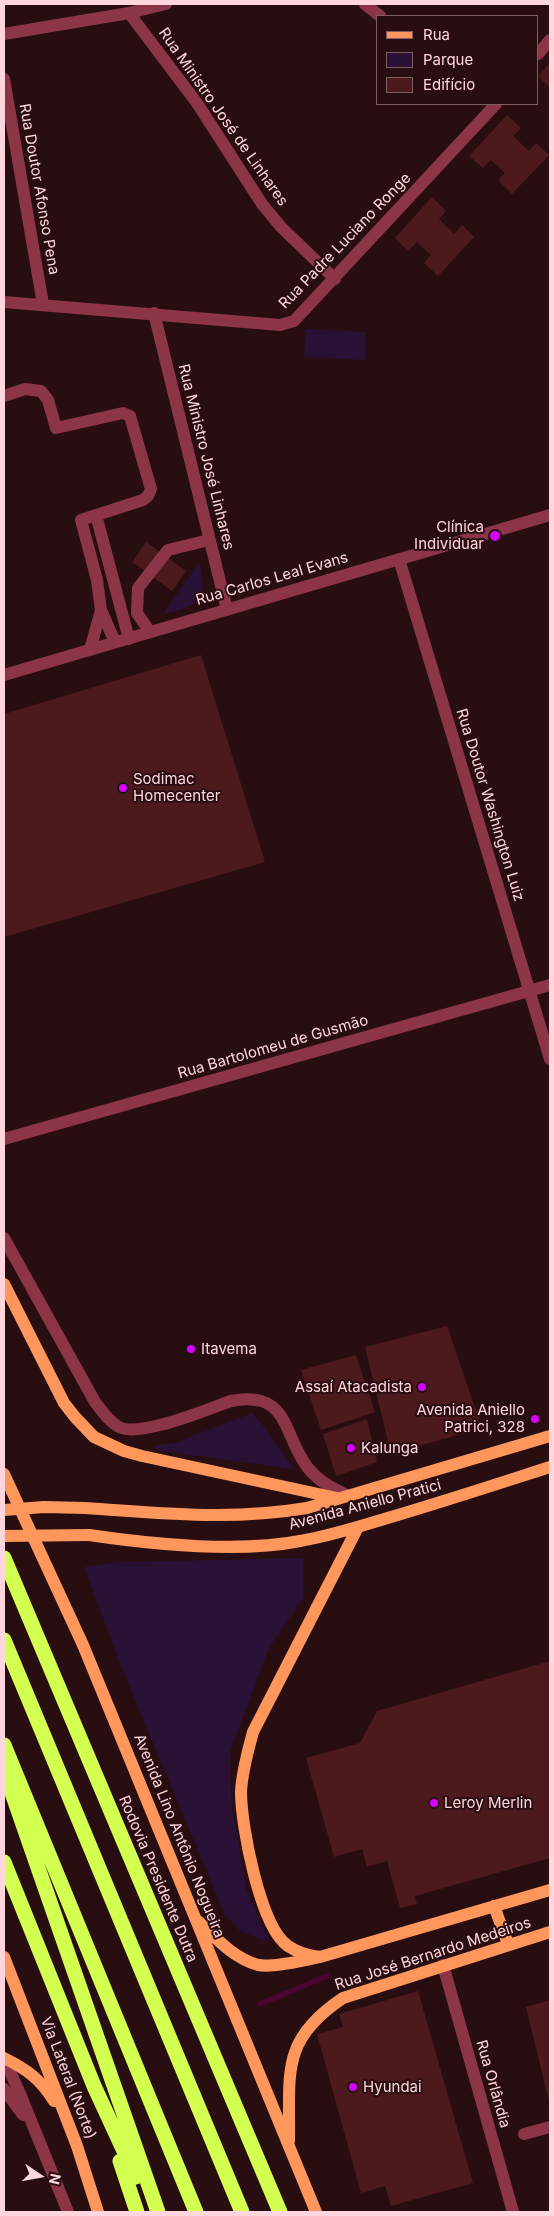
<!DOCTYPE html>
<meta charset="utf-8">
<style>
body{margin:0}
#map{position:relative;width:554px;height:2216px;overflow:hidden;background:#290e11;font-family:Inter,sans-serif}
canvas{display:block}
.frame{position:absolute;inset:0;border:5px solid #ffd6dd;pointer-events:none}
.legend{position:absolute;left:376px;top:15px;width:162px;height:90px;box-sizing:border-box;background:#290e11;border:1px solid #7f5e63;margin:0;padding:6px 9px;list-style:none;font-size:15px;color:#ffd6dd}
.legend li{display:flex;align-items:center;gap:10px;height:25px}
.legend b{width:25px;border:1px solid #7f5e63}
.north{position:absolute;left:15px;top:2151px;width:50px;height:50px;-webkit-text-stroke:4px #290e11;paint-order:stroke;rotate:102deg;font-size:14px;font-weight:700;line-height:20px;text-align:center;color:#ffd6dd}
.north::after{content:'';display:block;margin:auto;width:18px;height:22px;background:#ffd6dd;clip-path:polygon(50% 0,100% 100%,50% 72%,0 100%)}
</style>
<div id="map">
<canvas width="554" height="2216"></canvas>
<div class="frame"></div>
<ul class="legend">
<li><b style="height:6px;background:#ff975d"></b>Rua</li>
<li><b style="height:14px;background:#291034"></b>Parque</li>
<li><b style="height:14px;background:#4c191c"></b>Edifício</li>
</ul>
<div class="north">N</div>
</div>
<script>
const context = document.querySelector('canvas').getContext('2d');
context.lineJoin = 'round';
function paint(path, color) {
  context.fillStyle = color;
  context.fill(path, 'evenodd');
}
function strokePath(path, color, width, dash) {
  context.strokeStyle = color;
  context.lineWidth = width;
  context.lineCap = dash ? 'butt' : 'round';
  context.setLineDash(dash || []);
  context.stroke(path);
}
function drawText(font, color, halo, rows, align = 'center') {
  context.font = font + ' Inter,sans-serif';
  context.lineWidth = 4;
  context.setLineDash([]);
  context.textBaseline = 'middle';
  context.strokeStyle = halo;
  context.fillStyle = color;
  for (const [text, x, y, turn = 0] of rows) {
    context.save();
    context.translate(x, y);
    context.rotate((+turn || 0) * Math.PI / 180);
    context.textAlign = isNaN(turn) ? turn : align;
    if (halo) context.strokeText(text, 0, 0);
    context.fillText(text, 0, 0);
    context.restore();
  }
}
paint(new Path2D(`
 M306 329 366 332 365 360 304 357Z
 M199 562C209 602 198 606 163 614Z
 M252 1413 262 1424 294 1469 160 1451 152 1446 174 1443Z
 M303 1558V1598L269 1648 230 1752 231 1798 246 1888 270 1943 240 1931 225 1915 123 1671 84 1567 119 1562Z`), '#291034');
strokePath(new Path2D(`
 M260 2004 327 1976`), '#4a0631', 5.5);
paint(new Path2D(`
 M550 63V88L538 76Z
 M507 115 521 128 513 136 529 151 536 143 549 155 512 194 498 180 505 173 491 160 483 168 469 156Z
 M432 197 446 211 439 219 454 234 462 225 474 237 438 276 424 263 431 255 417 242 408 251 395 238Z
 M146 542 186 571 172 591 132 562Z
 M201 655 265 862 4 937V714Z
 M447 1326 482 1428 391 1454 365 1347Z
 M356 1355 375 1412 321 1430 301 1370Z
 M367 1419 377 1462 336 1476 323 1434Z
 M550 1661V1858L415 1896 417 1904 400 1908 387 1861 367 1867 362 1849 334 1857 306 1758 360 1743 377 1711Z
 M418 1991 473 2183 391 2206 385 2186 361 2193 317 2034 343 2027 339 2014Z
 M550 2000V2105L526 2007Z`), '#4c191c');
strokePath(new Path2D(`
 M365 4 380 16
 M129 13 197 103 262 204 281 227 335 279
 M4 34 129 13 166 4
 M538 54 550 40
 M4 79 43 304
 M4 302 280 325 294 321 496 104
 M154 313 227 610
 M4 396 25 389 41 391 48 400 56 428 123 413 130 416 151 489 148 496 143 500 81 520 97 580 101 610 115 642
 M96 515 129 639
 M399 559 550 1059
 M150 632 137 613 138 588 168 550 209 540
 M90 650 101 610
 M4 675 550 515
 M4 1139 550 985
 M4 1238 95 1402C102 1411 109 1422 119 1427 140 1438 207 1409 231 1401 290 1390 282 1434 308 1468 319 1482 333 1488 348 1496
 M443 1965 513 2212
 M4 2058 21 2096 68 2212
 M4 2089 23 2115
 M524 2134 550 2127`), '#8c3549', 12);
strokePath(new Path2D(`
 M4 1284 64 1403 75 1417 94 1437 124 1451 142 1456 337 1498
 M4 1474 83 1645 316 2212
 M85 1508C164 1513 228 1521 307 1508L550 1436
 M89 1535C150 1544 240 1553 300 1541 331 1536 361 1526 391 1517 445 1501 497 1484 550 1467
 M494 1906 508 1944
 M198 1921C216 1938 233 1958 258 1965 274 1968 304 1960 320 1957L550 1890
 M4 1957 77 2146 98 2212
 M320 1957C309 1955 298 1953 288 1946 260 1927 241 1825 241 1792 242 1771 248 1751 253 1732L358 1527
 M4 2058C28 2070 40 2079 54 2101
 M289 2141C290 2073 280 2040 343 1998L550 1932`), '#ff975d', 12);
strokePath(new Path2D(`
 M4 1558 280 2212
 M4 1640 242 2212
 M4 1745 196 2212
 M4 1770 158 2212
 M4 1862 94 2086 136 2177
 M120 2161 137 2212`), '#d3ff51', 15);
strokePath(new Path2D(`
 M4 1510 44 1507 85 1508
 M4 1536 89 1535`), '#ff975d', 12);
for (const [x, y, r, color] of [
 [495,536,6,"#d402ff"],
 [123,788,5,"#d402ff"],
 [191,1349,5,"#d402ff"],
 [422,1387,5,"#d402ff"],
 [535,1419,5,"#d402ff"],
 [351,1448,5,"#d402ff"],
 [434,1803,5,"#d402ff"],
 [353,2087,5,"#d402ff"]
]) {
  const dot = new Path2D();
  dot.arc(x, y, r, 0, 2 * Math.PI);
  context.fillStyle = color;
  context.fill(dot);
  strokePath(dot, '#290e11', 2);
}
drawText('15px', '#ffd6dd', '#290e11', [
 ["Rua Ministro José de Linhares",223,117,55],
 ["Rua Doutor Afonso Pena",39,189,80],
 ["Rua Padre Luciano Ronge",345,241,-46],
 ["Rua Ministro José Linhares",206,457,76],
 ["Rua Carlos Leal Evans",272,579,-16],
 ["Rua Doutor Washington Luiz",490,805,73],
 ["Rua Bartolomeu de Gusmão",273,1047,-16],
 ["Avenida Aniello Pratici",365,1505,-15],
 ["Avenida Lino Antônio Nogueira",179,1836,68],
 ["Rodovia Presidente Dutra",158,1879,67],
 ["Rua José Bernardo Medeiros",433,1954,-18],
 ["Via Lateral (Norte)",68,2078,69],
 ["Rua Orlândia",493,2084,74]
]);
drawText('15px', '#ffd6dd', '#290e11', [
 ["Clínica",484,527,"right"],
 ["Individuar",484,544,"right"],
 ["Sodimac",133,779],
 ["Homecenter",133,796],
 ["Itavema",201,1349],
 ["Assaí Atacadista",412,1387,"right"],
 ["Avenida Aniello",525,1410,"right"],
 ["Patrici, 328",525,1427,"right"],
 ["Kalunga",361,1448],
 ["Leroy Merlin",444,1803],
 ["Hyundai",363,2087]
], 'left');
</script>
